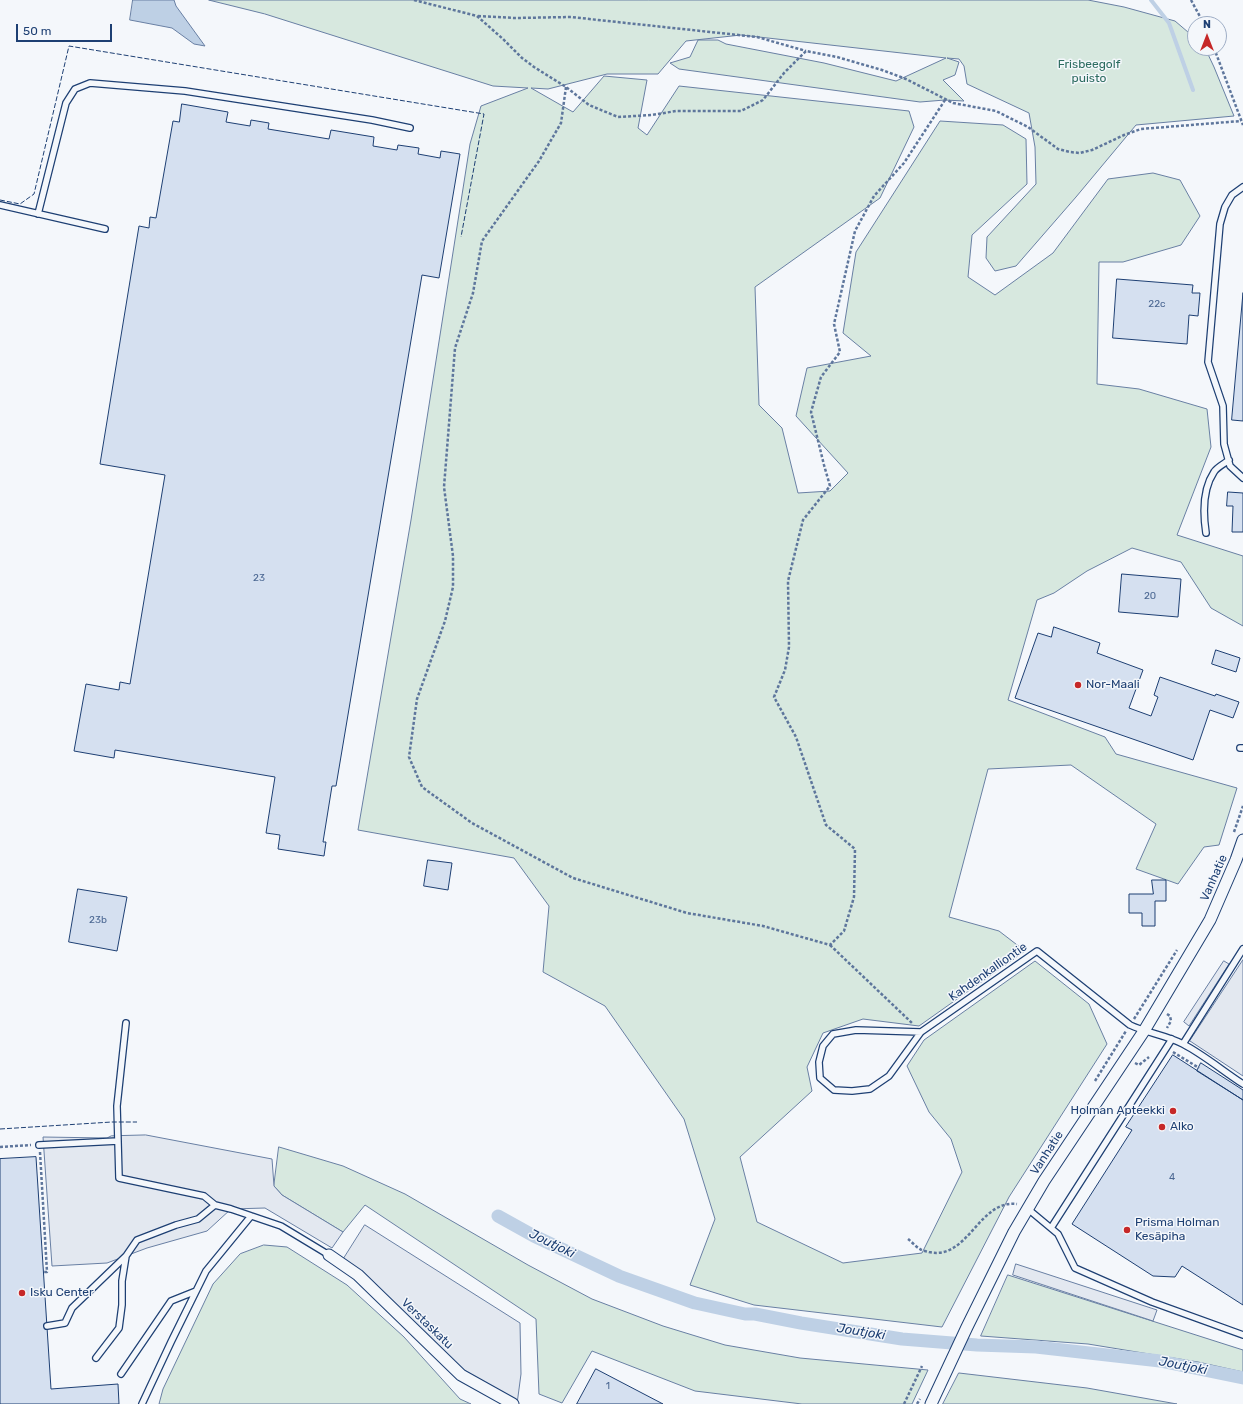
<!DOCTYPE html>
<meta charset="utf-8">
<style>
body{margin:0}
#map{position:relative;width:1243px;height:1404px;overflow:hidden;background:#f4f7fb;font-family:Rubik,sans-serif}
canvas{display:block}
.north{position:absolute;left:1187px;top:16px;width:40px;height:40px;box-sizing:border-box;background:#f4f7fb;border:1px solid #9eadc5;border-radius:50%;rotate:0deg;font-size:11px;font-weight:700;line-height:16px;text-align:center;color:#1d3f73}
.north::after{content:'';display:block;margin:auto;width:14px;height:18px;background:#c62828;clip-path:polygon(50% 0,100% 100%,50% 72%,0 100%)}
.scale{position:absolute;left:16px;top:24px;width:96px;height:18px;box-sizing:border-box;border:2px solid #1d3f73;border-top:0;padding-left:5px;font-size:12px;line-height:14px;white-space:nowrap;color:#1d3f73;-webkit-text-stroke:3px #f4f7fb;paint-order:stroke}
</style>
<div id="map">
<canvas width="1243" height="1404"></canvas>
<div class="north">N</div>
<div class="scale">50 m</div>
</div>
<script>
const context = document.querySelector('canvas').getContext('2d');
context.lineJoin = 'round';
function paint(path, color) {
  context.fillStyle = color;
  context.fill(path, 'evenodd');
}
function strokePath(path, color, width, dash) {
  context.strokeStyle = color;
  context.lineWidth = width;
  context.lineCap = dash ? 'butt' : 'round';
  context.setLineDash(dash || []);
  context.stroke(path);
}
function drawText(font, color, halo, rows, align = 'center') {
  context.font = font + ' Rubik,sans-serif';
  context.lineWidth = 3;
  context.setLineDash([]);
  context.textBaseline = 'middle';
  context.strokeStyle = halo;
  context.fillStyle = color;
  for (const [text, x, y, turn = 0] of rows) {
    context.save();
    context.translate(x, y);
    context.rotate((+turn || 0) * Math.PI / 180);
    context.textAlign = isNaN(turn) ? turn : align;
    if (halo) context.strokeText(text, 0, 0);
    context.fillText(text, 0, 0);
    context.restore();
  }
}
const green = new Path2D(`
 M209 0H1088L1124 7 1175 21 1195 38V48H1205L1214 67 1234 116 1136 125 1076 197 1016 266 995 271 986 258 987 237 1036 184 1035 147 1029 113 967 84 964 66 959 59 947 58 959 62 955 75 943 80 964 101 945 100 920 102 679 69 670 63 690 57 698 40H718L726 44 824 63 896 81 946 58 741 35 686 41 658 74H607L548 89 531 88 573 112 604 76 647 80 638 128 647 135 679 86 909 111 914 127 880 198 755 287 759 405 782 428 798 493 830 491 848 473 796 416 807 368 871 356 843 333 856 252 940 121 1003 125 1026 139 1027 184 972 235 968 277 995 295 1053 253 1108 179 1153 173 1180 180 1200 216 1181 245 1123 262H1099L1097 384 1139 389 1207 409 1211 447 1177 535 1243 556V626L1211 608 1181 562 1132 548 1087 571 1054 593 1037 600 1008 700 1105 737 1116 754 1237 788 1219 845 1204 847 1178 884 1136 869 1156 824 1071 765 988 769 949 917 999 931 1025 951 919 1026 863 1019 823 1033 807 1067 812 1091 740 1157 757 1222 843 1263 922 1253 962 1172 951 1139 929 1112 907 1066 924 1040 1035 961 1089 1004 1107 1044 1009 1197 942 1327 754 1305 690 1285 715 1219 684 1119 605 1006 543 972 549 906 514 858 358 830 411 520 470 144 481 106 528 88 493 86 265 14Z
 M279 1147 343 1166 405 1194 528 1265 592 1299 663 1326 725 1345 800 1358 928 1370 912 1404H802L695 1391 592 1351 562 1403 539 1394 536 1319 365 1205 343 1232 282 1195 274 1186Z
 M264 1245 287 1247 347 1285 404 1337 460 1399 471 1404H159L163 1389 213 1284 240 1254Z
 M1008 1275 1243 1350V1372L1198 1362 1088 1344 981 1336Z
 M959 1373 1087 1388 1177 1404H943Z`);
paint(green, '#d7e8df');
strokePath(green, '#687fa3', 1);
const parking = new Path2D(`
 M1243 960V1076L1190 1041Z
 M1224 961 1229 964 1189 1026 1184 1022Z
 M146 1135 272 1159 274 1186 282 1195 343 1232 332 1248 265 1208 231 1209 207 1231 147 1248 107 1263 52 1266 43 1137 107 1138 111 1136Z
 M365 1225 520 1323 521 1374 517 1404 461 1375 341 1263Z
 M1016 1264 1157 1310 1153 1321 1013 1275Z`);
paint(parking, '#e3e8f0');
strokePath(parking, '#687fa3', 1);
const water = new Path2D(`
 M133 0H174L176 6 205 46 194 44 172 28 130 20Z`);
paint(water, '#bed0e5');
strokePath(water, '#687fa3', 1);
strokePath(new Path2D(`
 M1151 0 1169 23 1193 90`), '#bed0e5', 4);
strokePath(new Path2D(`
 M498 1216 534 1236 619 1276 695 1303 745 1314H755L801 1323 902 1339 977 1345 1036 1347 1160 1361 1243 1378`), '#bed0e5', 13);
const building = new Path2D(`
 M182 104 228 112 226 122 250 126 251 120 269 123 268 129 329 139 331 130 374 137 373 146 397 150 398 145 419 148 418 154 440 158 441 151 460 154 439 278 422 275 336 786H332L323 842H326L324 856 278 849 280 835 266 833 275 777 115 750 114 758 74 751 86 684 119 690 120 682 130 684 165 475 100 464 139 226 149 228 150 217 156 218 173 121 179 122Z
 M1117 279 1193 285 1192 293H1200L1198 316 1189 315 1187 344 1113 338Z
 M1243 293V421L1232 420Z
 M1228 492 1243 493V532H1232L1233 506H1227Z
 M1122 574 1181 579 1178 617 1119 612Z
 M1054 627 1100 643 1097 653 1143 670 1129 708 1151 716 1158 697 1154 695 1160 677 1215 696 1216 694 1239 702 1233 718 1210 710 1193 760 1015 698 1038 633 1051 637Z
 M1216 650 1240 658 1236 672 1212 664Z
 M428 860 452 863 448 890 424 886Z
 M1152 880H1166V901H1155V926H1142V913H1129V894H1153Z
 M78 889 127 897 117 951 69 942Z
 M1173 1055 1243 1100V1305L1182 1266 1175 1277 1153 1276 1072 1224 1132 1130 1126 1127Z
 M1201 1063 1243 1090V1100L1197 1071Z
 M36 1157 51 1389 118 1384 119 1404H0V1159Z
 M596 1369 663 1404H577Z`);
paint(building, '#d5e0f0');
strokePath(building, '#1d3f73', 1);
const lane = new Path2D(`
 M1243 187 1232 195 1225 207 1220 224 1208 362 1223 406 1224 444 1230 466 1243 478
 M0 205 105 229
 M38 214 66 103 75 89 90 83 185 91 372 120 410 128
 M1206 533C1203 513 1202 490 1214 472 1217 467 1224 464 1229 460
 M1240 748H1243
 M126 1023 117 1106 119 1178 204 1196 215 1205 231 1209 281 1226 329 1255
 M921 1032 856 1030 833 1034 823 1046 819 1062 820 1078 834 1090 852 1091 870 1089 889 1076 921 1032 1037 951 1130 1025C1147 1033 1166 1035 1183 1044 1204 1055 1223 1071 1243 1084
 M1183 1044 1243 949
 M39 1145 118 1141
 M1028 1209 1058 1234 1075 1268 1152 1302 1243 1335
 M1051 1228 1172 1039
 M47 1326 65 1323 72 1308 126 1256
 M96 1358 119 1328 122 1305V1281L126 1256 137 1240 176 1225 198 1219 215 1205
 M121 1374 171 1301 196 1291
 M142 1404 171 1342 206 1271 251 1216`);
const street = new Path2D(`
 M329 1255 358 1275 461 1375 513 1404
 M931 1404 967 1327 1014 1232 1044 1181 1144 1031 1210 920 1236 860 1243 840`);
strokePath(lane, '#1d3f73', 8);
strokePath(street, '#1d3f73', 13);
strokePath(new Path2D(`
 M414 0 477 16 503 39 522 58 534 67 566 87 589 105 618 117 652 115 676 111H741L763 100 784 73 806 51 837 57 882 70 906 79 953 103 996 111 1028 127 1058 149 1070 152 1080 153 1092 150 1124 135 1141 129 1241 121
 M1191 0 1204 24
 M478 16 515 18 571 17 617 22 757 37 806 51
 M1214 48 1243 125
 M566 87 561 123 539 161 482 241 473 293 455 348 444 487 453 556V587L445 621 417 699 409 757 422 787 472 823 573 878 687 913 763 926 830 945 844 931 854 897 855 849 826 825 796 737 774 697 785 670 789 647 788 581 803 520 830 486 824 465 811 412 821 377 840 352 834 324 855 231 874 196 904 163 945 100
 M1234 832 1243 806
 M830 945 912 1023
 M1167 1014 1170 1016 1171 1021 1167 1028
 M1134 1019 1177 950
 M1173 1052 1199 1068
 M1135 1063 1139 1065 1149 1057
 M1095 1081 1126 1031
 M0 1147 31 1145
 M40 1152 47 1272H43
 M908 1239C912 1242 916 1247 920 1249 922 1251 926 1251 929 1252 968 1261 979 1199 1017 1204
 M904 1404 922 1366
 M917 1404 920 1399`), '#5e769c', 2.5, [3, 2]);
strokePath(lane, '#f4f7fb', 5.5);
strokePath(street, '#f4f7fb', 11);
strokePath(new Path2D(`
 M0 200 20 204 34 194 69 46 484 114 461 237
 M0 1129 112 1122H137`), '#1d3f73', 1, [5, 2]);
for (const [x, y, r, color] of [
 [1078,685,4,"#c62828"],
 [1173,1111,4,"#c62828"],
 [1162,1127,4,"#c62828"],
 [1127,1230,4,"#c62828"],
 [22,1293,4,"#c62828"]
]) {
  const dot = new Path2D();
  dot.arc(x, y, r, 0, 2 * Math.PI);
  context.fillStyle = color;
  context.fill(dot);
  strokePath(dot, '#f4f7fb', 1.5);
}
drawText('10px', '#4b6792', null, [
 ["22c",1157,304],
 ["23",259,578],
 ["20",1150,596],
 ["23b",98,920],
 ["4",1172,1177],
 ["1",608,1386]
]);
drawText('12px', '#2c6c60', '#f4f7fb', [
 ["Frisbeegolf",1089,65],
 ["puisto",1089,79]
]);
drawText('12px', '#1d3f73', '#f4f7fb', [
 ["Nor-Maali",1086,685],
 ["Holman Apteekki",1165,1111,"right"],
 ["Alko",1170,1127],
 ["Prisma Holman",1135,1223],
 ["Kesäpiha",1135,1237],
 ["Isku Center",30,1293]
], 'left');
drawText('12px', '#1d3f73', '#f4f7fb', [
 ["Vanhatie",1214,878,-66],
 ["Kahdenkalliontie",988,972,-35],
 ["Vanhatie",1047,1153,-57],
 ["Verstaskatu",427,1324,44]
]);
drawText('italic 13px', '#1d3f73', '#f4f7fb', [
 ["Joutjoki",552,1244,26],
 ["Joutjoki",861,1332,9],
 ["Joutjoki",1183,1366,11]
]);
</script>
